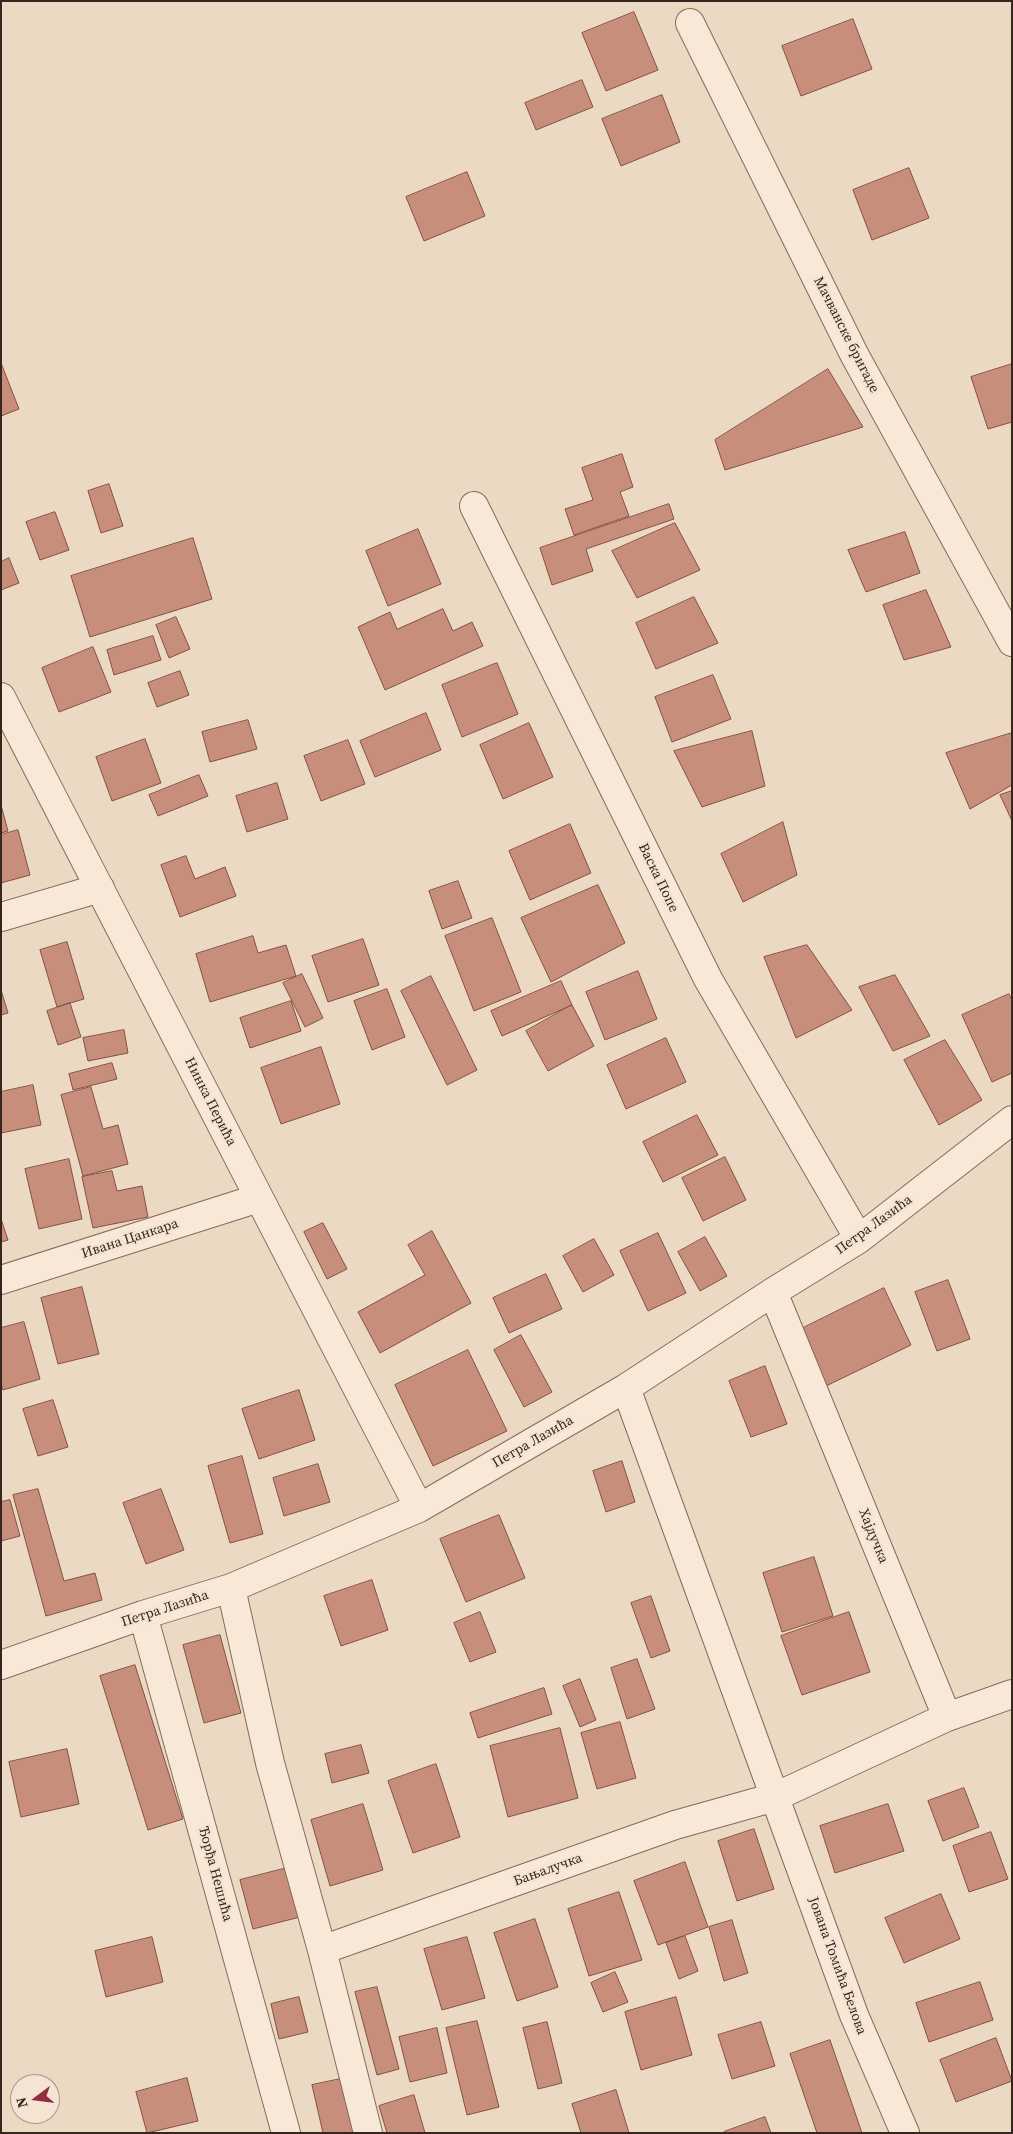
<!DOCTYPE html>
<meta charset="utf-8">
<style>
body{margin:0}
#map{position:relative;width:1013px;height:2134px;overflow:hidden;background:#ecd9c4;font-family:"Source Serif 4",serif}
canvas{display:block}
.frame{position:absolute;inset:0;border:2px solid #36261f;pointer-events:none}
.north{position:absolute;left:10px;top:2074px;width:50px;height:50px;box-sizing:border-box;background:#f4e4d3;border:1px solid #a8988b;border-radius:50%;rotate:255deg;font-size:14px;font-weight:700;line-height:20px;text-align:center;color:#36261f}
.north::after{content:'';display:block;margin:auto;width:18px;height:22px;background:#922e41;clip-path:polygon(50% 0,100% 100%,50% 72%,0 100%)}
</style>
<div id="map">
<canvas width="1013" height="2134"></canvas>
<div class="frame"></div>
<div class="north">N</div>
</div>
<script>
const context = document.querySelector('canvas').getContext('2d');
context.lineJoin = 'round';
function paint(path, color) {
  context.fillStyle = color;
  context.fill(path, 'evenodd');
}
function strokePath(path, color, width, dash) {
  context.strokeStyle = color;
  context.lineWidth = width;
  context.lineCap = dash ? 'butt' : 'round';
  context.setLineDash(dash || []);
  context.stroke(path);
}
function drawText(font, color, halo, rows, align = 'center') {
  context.font = font + ' "Source Serif 4",serif';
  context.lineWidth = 5;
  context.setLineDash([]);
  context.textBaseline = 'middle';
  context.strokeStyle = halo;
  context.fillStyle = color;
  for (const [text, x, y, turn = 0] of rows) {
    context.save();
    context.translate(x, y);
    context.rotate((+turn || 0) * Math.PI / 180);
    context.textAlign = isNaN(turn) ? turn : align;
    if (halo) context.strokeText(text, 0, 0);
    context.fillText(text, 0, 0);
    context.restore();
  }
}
const building = new Path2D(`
 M634 12 658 70 606 91 582 33Z
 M853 19 872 69 801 96 782 46Z
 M582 80 593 107 536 130 525 103Z
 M662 95 680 142 621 166 602 119Z
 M909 168 929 218 872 240 853 190Z
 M467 172 485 216 424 241 406 197Z
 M1 363 19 409 1 416Z
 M1012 364V422L988 429 971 377Z
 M828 369 863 427 725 470 715 440Z
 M622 454 633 487 620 492 629 516 574 535 565 509 593 500 582 468Z
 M109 484 123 526 101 533 88 491Z
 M669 504 674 519 586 549 593 571 552 585 540 548Z
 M55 512 69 550 40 560 26 522Z
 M675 523 700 570 637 598 612 551Z
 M418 529 441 584 388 606 366 551Z
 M905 532 920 573 866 592 848 550Z
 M193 538 212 599 90 637 71 576Z
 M9 558 19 583 1 590V562Z
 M926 590 951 647 904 660 883 605Z
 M694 597 718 643 656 669 636 623Z
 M443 609 453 631 472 622 483 646 385 690 358 627 390 612 397 629Z
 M176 617 190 649 169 658 156 625Z
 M153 636 161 660 114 675 107 650Z
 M93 647 111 692 59 712 42 668Z
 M497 663 518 714 462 737 442 685Z
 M180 671 189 695 157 707 148 683Z
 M713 675 731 719 672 742 655 697Z
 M426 713 441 750 375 777 360 741Z
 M248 720 257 749 210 762 202 732Z
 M529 723 553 777 503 799 480 745Z
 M752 731 765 786 702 807 674 751Z
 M1012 733V785L970 809 946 753Z
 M145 739 161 783 112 801 96 757Z
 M348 740 365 784 321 801 304 756Z
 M199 775 208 796 158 816 149 795Z
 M277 783 288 819 247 832 236 796Z
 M1012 791V821L1000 795Z
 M1 805 8 831 1 833Z
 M783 822 797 875 743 902 721 854Z
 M570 824 591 873 530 900 509 851Z
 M18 830 30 875 1 883V835Z
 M186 856 195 879 225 867 236 896 180 917 161 865Z
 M458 881 472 918 442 929 429 891Z
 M598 885 625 943 551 982 521 918Z
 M492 918 521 992 474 1011 445 936Z
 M253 936 258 953 286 945 296 976 210 1002 196 954Z
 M363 939 379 985 328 1002 312 956Z
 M67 942 84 999 57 1007 40 950Z
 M807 945 852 1010 796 1038 764 957Z
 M638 971 657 1019 605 1040 586 992Z
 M302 974 323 1018 305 1027 283 983Z
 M895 975 930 1036 893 1051 859 987Z
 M431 976 477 1070 447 1085 401 991Z
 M561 981 572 1005 502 1036 491 1011Z
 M387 989 405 1037 372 1050 354 1001Z
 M1 990 8 1013 1 1015Z
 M1009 994 1012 1000V1073L992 1082 962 1015Z
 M291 1001 301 1031 250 1048 240 1018Z
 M70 1003 81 1037 58 1045 47 1011Z
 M572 1005 594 1046 548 1071 526 1031Z
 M124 1030 128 1053 88 1061 83 1038Z
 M666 1038 686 1082 626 1109 607 1065Z
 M945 1040 982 1100 939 1125 904 1060Z
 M321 1047 340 1104 281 1124 261 1068Z
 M112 1063 117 1079 73 1090 69 1074Z
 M33 1085 41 1125 1 1133V1092Z
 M91 1087 103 1129 118 1125 128 1164 83 1176 61 1095Z
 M697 1115 718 1155 663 1182 643 1142Z
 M725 1157 746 1200 703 1221 682 1178Z
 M69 1159 82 1219 39 1229 25 1169Z
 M112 1171 117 1191 142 1186 148 1217 93 1228 82 1177Z
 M1 1219 8 1240 1 1242Z
 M323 1223 347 1269 327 1279 304 1232Z
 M432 1231 471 1303 380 1353 358 1312 425 1275 408 1245Z
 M658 1233 686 1293 648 1311 620 1251Z
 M705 1237 727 1276 700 1291 678 1252Z
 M594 1239 614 1275 583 1292 563 1256Z
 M546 1274 562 1309 509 1333 493 1298Z
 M948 1280 970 1339 937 1351 915 1292Z
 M82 1287 99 1354 58 1364 41 1298Z
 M884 1288 911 1345 826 1386 799 1330Z
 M24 1322 40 1379 3 1390 1 1383V1328Z
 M521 1335 552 1392 524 1407 494 1350Z
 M468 1350 507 1431 433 1466 395 1385Z
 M765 1366 787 1424 751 1437 729 1381Z
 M299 1390 315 1440 259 1459 242 1409Z
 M53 1400 68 1447 38 1456 23 1409Z
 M242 1456 263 1534 230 1543 208 1466Z
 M622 1461 635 1502 606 1512 593 1471Z
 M318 1464 330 1502 284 1516 273 1478Z
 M38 1489 64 1581 95 1573 102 1600 46 1616 13 1495Z
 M161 1489 184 1550 146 1564 123 1503Z
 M10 1500 20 1536 1 1541V1502Z
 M499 1515 525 1578 466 1602 440 1539Z
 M814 1557 833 1616 782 1632 763 1573Z
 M372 1580 388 1630 341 1646 324 1596Z
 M651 1596 670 1651 651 1658 631 1603Z
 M480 1612 496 1652 470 1662 454 1623Z
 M849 1612 870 1672 802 1695 781 1636Z
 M220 1635 241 1713 204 1723 183 1645Z
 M637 1659 655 1709 627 1719 611 1668Z
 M135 1665 183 1819 148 1830 100 1676Z
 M580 1679 596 1720 580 1727 563 1686Z
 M544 1688 552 1714 478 1738 470 1713Z
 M620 1722 636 1778 597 1789 581 1733Z
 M560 1728 578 1798 508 1817 490 1746Z
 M361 1745 369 1773 332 1783 325 1754Z
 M67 1749 79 1804 21 1817 9 1762Z
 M436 1764 460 1837 413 1853 388 1781Z
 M964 1788 979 1827 943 1841 928 1801Z
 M363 1804 383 1870 330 1886 311 1820Z
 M888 1804 904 1851 835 1873 820 1826Z
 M754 1829 774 1889 737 1901 718 1841Z
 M991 1832 1008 1879 969 1892 953 1846Z
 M685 1862 708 1927 658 1945 634 1881Z
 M295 1866 308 1915 253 1929 240 1880Z
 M619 1892 642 1960 589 1976 568 1909Z
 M941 1894 960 1939 904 1963 885 1918Z
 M535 1919 558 1987 517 2001 494 1933Z
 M732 1920 748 1973 724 1981 709 1927Z
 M685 1936 698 1971 679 1979 666 1943Z
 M152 1937 163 1982 106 1997 95 1951Z
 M467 1937 485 1998 442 2010 424 1949Z
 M615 1972 628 2002 603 2012 591 1983Z
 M980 1982 993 2020 929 2042 916 2003Z
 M377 1987 399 2069 377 2075 355 1992Z
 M299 1997 308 2032 279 2039 271 2004Z
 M676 1997 692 2055 641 2070 625 2012Z
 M477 2021 499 2107 467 2115 446 2028Z
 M547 2022 562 2083 538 2089 523 2028Z
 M761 2022 775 2066 732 2079 718 2035Z
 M437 2028 447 2073 410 2082 399 2037Z
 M996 2038 1012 2081 956 2102 940 2060Z
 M830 2040 862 2133H817L790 2054Z
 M350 2077 361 2133H323L312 2085Z
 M187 2078 198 2121 147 2133 136 2092Z
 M616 2090 629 2133H581L572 2104Z
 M414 2095 425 2133H387L379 2106Z
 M765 2117 771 2133H724V2132Z`);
paint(building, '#c88e7c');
strokePath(building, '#845042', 1);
const street = new Path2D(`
 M690 23 854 354 1012 642
 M474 506 708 979 859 1239
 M1 697 419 1508
 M1 917 100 888
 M1 1280 259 1198
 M773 1292 947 1717
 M626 1388 854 2015 905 2133
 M231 1588 270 1763 322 1950 368 2133
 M143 1615 286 2133
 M1 1665 143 1615 231 1588 419 1508 626 1388 773 1292 859 1239 1012 1120
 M322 1950 675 1825 775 1797 947 1717 1012 1694`);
strokePath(street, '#866a5b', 30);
strokePath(street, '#f7e8d7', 28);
drawText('14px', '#36261f', '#f4e4d3', [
 ["Мачванске бригаде",846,335,63],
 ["Васка Попе",658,878,64],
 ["Нинка Перића",210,1102,63],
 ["Петра Лазића",874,1225,-36],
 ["Ивана Цанкара",130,1239,-18],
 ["Петра Лазића",533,1442,-30],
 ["Хајдучка",873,1536,68],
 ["Петра Лазића",165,1609,-18],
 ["Бањалучка",548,1870,-20],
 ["Ђорђа Нешића",215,1874,75],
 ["Јована Томића Белова",837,1966,70]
]);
</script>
